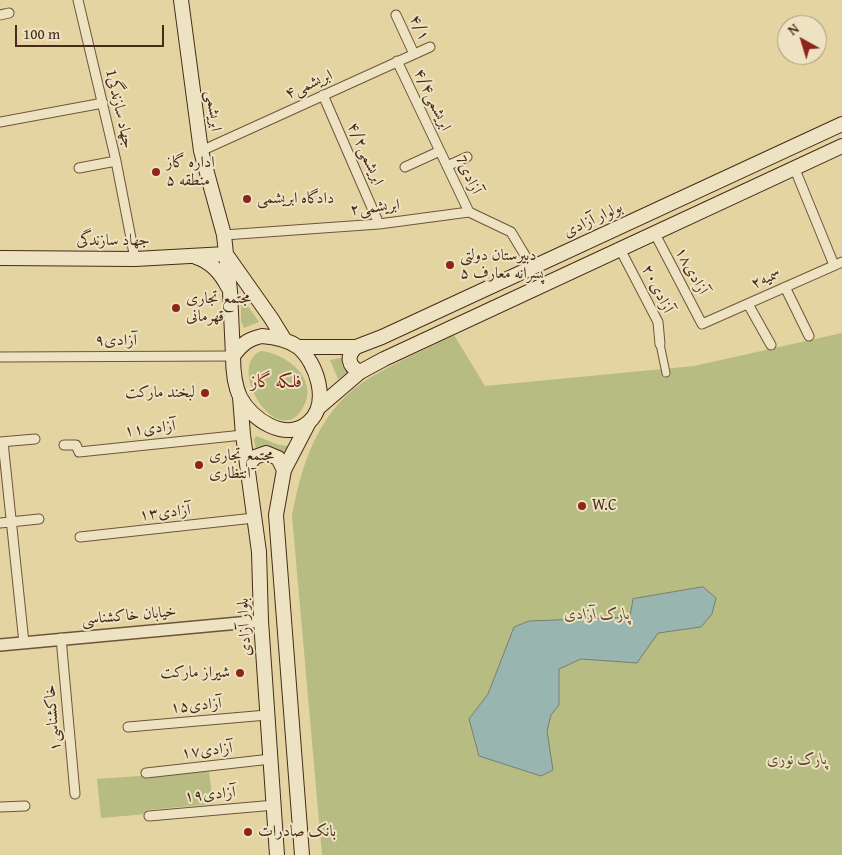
<!DOCTYPE html>
<meta charset="utf-8">
<style>
body{margin:0}
#map{position:relative;width:842px;height:855px;overflow:hidden;background:#e4d4a1;font-family:"Gentium Book Plus",serif}
canvas{display:block}
.north{position:absolute;left:777px;top:15px;width:50px;height:50px;box-sizing:border-box;background:#ede3c2;border:1px solid #ab997e;border-radius:50%;rotate:321deg;font-size:14px;font-weight:700;line-height:20px;text-align:center;color:#482a19}
.north::after{content:'';display:block;margin:auto;width:18px;height:22px;background:#8f2418;clip-path:polygon(50% 0,100% 100%,50% 72%,0 100%)}
.scale{position:absolute;left:15px;top:25px;width:149px;height:22px;box-sizing:border-box;border:2px solid #482a19;border-top:0;padding-left:6px;font-size:15px;line-height:18px;white-space:nowrap;color:#482a19;-webkit-text-stroke:4px #ede3c2;paint-order:stroke}
</style>
<div id="map">
<canvas width="842" height="855"></canvas>
<div class="north">N</div>
<div class="scale">100 m</div>
</div>
<script>
const context = document.querySelector('canvas').getContext('2d');
context.lineJoin = 'round';
function paint(path, color) {
  context.fillStyle = color;
  context.fill(path, 'evenodd');
}
function strokePath(path, color, width, dash) {
  context.strokeStyle = color;
  context.lineWidth = width;
  context.lineCap = dash ? 'butt' : 'round';
  context.setLineDash(dash || []);
  context.stroke(path);
}
function drawText(font, color, halo, rows, align = 'center') {
  context.font = font + ' "Gentium Book Plus",Amiri,serif';
  context.lineWidth = 4;
  context.setLineDash([]);
  context.textBaseline = 'middle';
  context.strokeStyle = halo;
  context.fillStyle = color;
  for (const [text, x, y, turn = 0] of rows) {
    context.save();
    context.translate(x, y);
    context.rotate((+turn || 0) * Math.PI / 180);
    context.textAlign = isNaN(turn) ? turn : align;
    if (halo) context.strokeText(text, 0, 0);
    context.fillText(text, 0, 0);
    context.restore();
  }
}
paint(new Path2D(`
 M241 296 259 322 244 328 241 321Z
 M842 333V855H322L292 516C302 461 320 407 371 377 398 361 427 349 454 335L485 386 694 366Z
 M261 351C289 354 322 382 301 411 274 448 226 365 261 351Z
 M344 357 342 366 349 372 338 379 330 360Z
 M256 436 279 445 289 446 283 457 272 448 256 449 254 440Z
 M209 771 213 804 147 810V814L101 818 97 779Z`), '#b7bc82');
const water = new Path2D(`
 M703 587 716 598 712 614 701 627 658 633 637 663 581 659 559 669V705L551 715 547 731 553 770 541 776 479 756 469 719 488 694 514 627 529 621 630 617 633 599Z`);
paint(water, '#98b6af');
strokePath(water, '#787e73', 1);
const pedestrian = new Path2D(`
 M660 344 666 373`);
const minor = new Path2D(`
 M78 0 116 161 135 259
 M0 15 9 13
 M396 15 414 54
 M397 61 469 212
 M323 95 379 224
 M0 122 103 103
 M201 151 430 47
 M447 166 467 157
 M405 167 440 151
 M794 167 834 265
 M79 168 116 161
 M469 212 511 232 532 267
 M654 232 702 324 842 262
 M224 235 379 224 469 212
 M620 249 658 322 660 344
 M785 287 809 336
 M748 304 771 345
 M0 357 233 356
 M0 442 35 439
 M3 442 24 643
 M64 445H76L79 452 243 435
 M0 523 39 519
 M80 537 254 518
 M61 638 75 794
 M128 727 267 715
 M146 773 271 759
 M0 807 25 806
 M149 816 275 805`);
const tertiary = new Path2D(`
 M0 645 261 621`);
const secondary = new Path2D(`
 M181 0 201 151 224 235 230 291 233 356
 M196 257C212 262 221 273 228 287
 M228 257 271 318 284 339
 M0 258 135 259 226 254
 M262 336C275 337 287 339 298 347 317 363 330 403 309 422 286 443 251 419 240 397 234 384 233 369 233 356 242 344 248 339 262 336Z
 M298 347H356L382 337 842 124
 M356 347C346 356 348 366 360 372
 M240 397 243 435 259 552 261 621 277 855
 M318 408 360 372 384 359 842 146
 M248 465 255 457 266 453 278 458 284 470
 M302 855 276 515 284 470 309 422`);
strokePath(pedestrian, '#6f543b', 9);
strokePath(minor, '#6f543b', 11);
strokePath(tertiary, '#6f543b', 14);
strokePath(secondary, '#482a19', 16);
strokePath(pedestrian, '#ede3c2', 7);
strokePath(minor, '#ede3c2', 9);
strokePath(tertiary, '#ede3c2', 11);
strokePath(secondary, '#ede3c2', 14);
for (const [x, y, r, color] of [
 [156,172,5,"#8f2418"],
 [247,199,5,"#8f2418"],
 [450,265,5,"#8f2418"],
 [176,308,5,"#8f2418"],
 [205,393,5,"#8f2418"],
 [199,465,5,"#8f2418"],
 [582,506,5,"#8f2418"],
 [240,673,5,"#8f2418"],
 [248,832,5,"#8f2418"]
]) {
  const dot = new Path2D();
  dot.arc(x, y, r, 0, 2 * Math.PI);
  context.fillStyle = color;
  context.fill(dot);
  strokePath(dot, '#ede3c2', 2);
}
drawText('16px', '#482a19', '#ede3c2', [
 ["۴/۱",419,28,65],
 ["ابریشمی۴",309,85,-24],
 ["ابریشمی۴/۴",432,100,65],
 ["1جهاد سازندگی",119,109,77],
 ["ابریشمی",213,111,83],
 ["ابریشمی۴/۲",365,154,66],
 ["7آزادی",468,175,65],
 ["ابریشمی۲",375,208,-6],
 ["بولوار آزادی",593,220,-25],
 ["جهاد سازندگی",113,241],
 ["آزادی۱۸",691,271,62],
 ["۲سمیه",766,279,-24],
 ["آزادی۲۰",657,289,64],
 ["آزادی۹",116,341],
 ["آزادی۱۱",150,429,-6],
 ["آزادی۱۳",165,513,-6],
 ["خیابان خاکشناسی",129,616,-5],
 ["بلوار آزادی",245,627,-93],
 ["آزادی۱۵",196,706,-5],
 ["خاکشناسی۱",53,718,-95],
 ["آزادی۱۷",207,751,-6],
 ["آزادی۱۹",210,795,-5]
]);
drawText('16px', '#482a19', '#ede3c2', [
 ["اداره گاز",166,163],
 ["منطقه ۵",166,181],
 ["دادگاه ابریشمی",257,199],
 ["دبیرستان دولتی",460,256],
 ["پسرانه معارف ۵",460,274],
 ["مجتمع تجاری",186,299],
 ["قهرمانی",186,317],
 ["لبخند مارکت",195,393,"right"],
 ["مجتمع تجاری",209,456],
 ["انتظاری",209,474],
 ["W.C",592,506],
 ["شیراز مارکت",230,673,"right"],
 ["بانک صادرات",258,832]
], 'left');
drawText('italic 16px', '#5e472e', '#ede3c2', [
 ["پارک آزادی",597,615],
 ["پارک نوری",797,760]
]);
drawText('18px', '#7a1f14', '#ede3c2', [
 ["فلکه گاز",276,382]
]);
</script>
